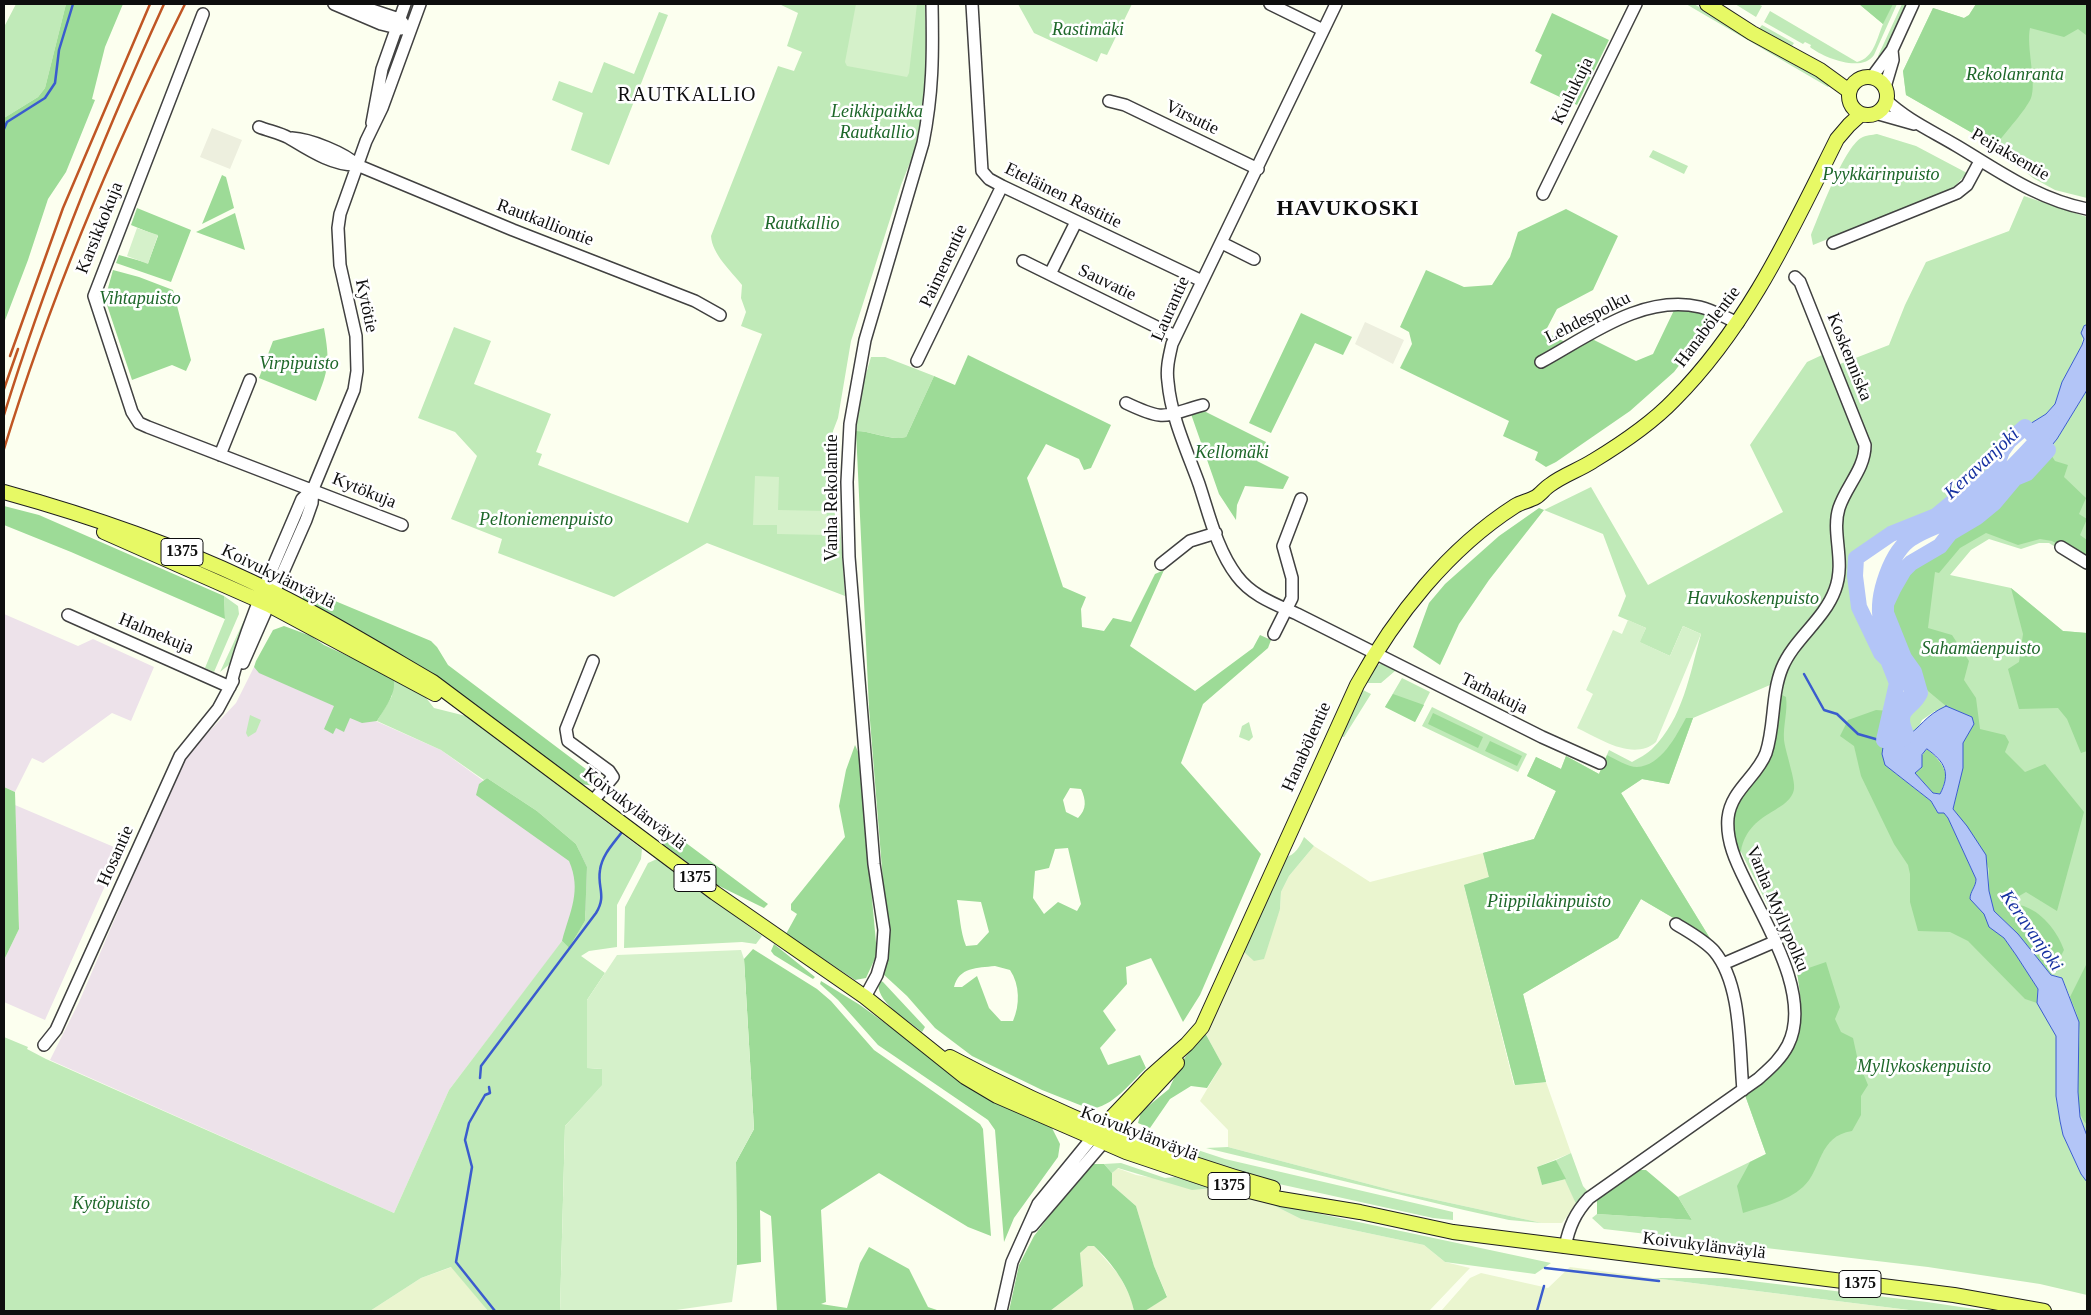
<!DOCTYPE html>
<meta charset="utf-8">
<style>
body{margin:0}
#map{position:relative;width:2091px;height:1315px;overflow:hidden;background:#fcffef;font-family:Georgia,serif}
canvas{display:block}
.frame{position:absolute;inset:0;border:5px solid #0e0e0e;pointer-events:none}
</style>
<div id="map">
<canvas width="2091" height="1315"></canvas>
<div class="frame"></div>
</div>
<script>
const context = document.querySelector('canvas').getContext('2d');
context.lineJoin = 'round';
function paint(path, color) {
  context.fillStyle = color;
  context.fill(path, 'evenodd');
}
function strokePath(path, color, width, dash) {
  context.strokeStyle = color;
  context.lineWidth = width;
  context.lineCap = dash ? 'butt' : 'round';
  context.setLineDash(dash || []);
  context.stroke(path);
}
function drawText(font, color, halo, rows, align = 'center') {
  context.font = font + ' Georgia,serif';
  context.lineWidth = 5;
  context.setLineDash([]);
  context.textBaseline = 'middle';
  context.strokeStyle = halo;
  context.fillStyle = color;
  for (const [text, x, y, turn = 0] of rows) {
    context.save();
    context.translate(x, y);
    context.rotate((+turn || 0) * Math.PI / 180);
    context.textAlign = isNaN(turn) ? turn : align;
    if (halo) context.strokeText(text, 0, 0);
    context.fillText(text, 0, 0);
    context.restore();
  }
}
paint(new Path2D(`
 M4 614 78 646 93 639 154 667 131 721 112 713 43 763 32 758 15 792 4 787Z
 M254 667 441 750 613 875 449 1090 394 1213 50 1060 79 1002 184 758 236 703Z
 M15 805 121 850 45 1020 4 1002V960L19 929Z`), '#ede2ea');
paint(new Path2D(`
 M1314 846 1370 882 1483 853 1489 877 1464 885 1514 1085 1546 1082 1571 1153 1537 1167 1542 1185 1566 1179 1576 1204 1562 1223H1542L1395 1191 1228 1147V1130L1200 1101 1222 1064 1204 1031 1243 951 1280 909 1281 892 1289 876Z
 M1117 1168 1136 1175 1213 1188 1269 1203 1301 1219 1424 1245 1445 1262 1470 1268 1429 1311H1145L1167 1296 1154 1266 1136 1206 1112 1185V1173Z
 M1088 1246H1094L1119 1275 1131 1298 1134 1311H1050L1083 1286 1079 1259 1080 1253Z
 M452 1267 488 1311H370L421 1278Z
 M1570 1267 1653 1278 1917 1311H1441L1470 1278 1481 1273 1548 1288Z`), '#eaf5cf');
paint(new Path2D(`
 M16 4H66L45 88 38 97 4 118V27Z
 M779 4H925L927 67 923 113 917 145 901 185 851 341 838 418 833 431 835 515 840 524 845 596 707 543 614 597 498 553 502 539 451 519 477 456 455 432 418 418 454 327 491 341 474 384 551 414 536 452 542 454 538 465 688 523 762 334 741 326 746 312 741 298 742 285C731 271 712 254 711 236L778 66 794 71 802 52 787 46 798 13Z
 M1018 4H1132L1107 55 1101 53 1097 62 1034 33Z
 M1686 4H1694L1799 66 1832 83 1828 87Z
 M1735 4H1758L1762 6 1756 17Z
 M1859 4H1897L1874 55C1862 73 1824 58 1810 47L1811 45 1805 42 1803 44 1764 22 1770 11 1857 62C1874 58 1877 38 1883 24Z
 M1902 4H1906L1880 61 1878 56Z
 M1976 4H2087V198L2055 190 2033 178 1995 146 1906 95 1903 71 1933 8 1964 18 1969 15Z
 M659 12 668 15 609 165 571 150 583 113 552 100 559 81 592 93 604 62 634 74Z
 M1762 25 1794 43 1792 46 1778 42 1758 30Z
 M1877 134 1916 146 1967 173 1955 186 1946 191 1813 245 1811 235C1820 213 1844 148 1861 138 1866 135 1872 135 1877 134Z
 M1653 150 1688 166 1684 174 1649 157Z
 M2024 196 2087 217V325L2084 326 2082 345 2062 382 2055 404 2046 414 2017 432 2009 441 2002 451 1993 474 1936 516 1891 534 1856 558 1855 576 1859 607 1881 653 1888 660 1897 683 1882 754 2004 938 2056 1036V1096L2060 1121 2063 1135 2081 1174 2087 1182V1295L2040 1284 1928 1267 1604 1229 1592 1218 1597 1214 1692 1220 1678 1197 1766 1154 1745 1095 1780 1066 1792 1048 1800 1028 1802 1002 1797 972 1772 914 1741 852 1736 853 1758 774 1775 691 1770 685 1693 718 1669 784 1642 779 1621 793 1711 940 1641 899 1618 938 1523 994 1546 1082 1515 1085 1464 885 1489 877 1483 853 1534 839 1556 791 1527 776 1536 757 1561 769 1566 756 1599 774 1609 750 1632 762C1639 758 1647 754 1652 749 1683 719 1690 673 1701 634L1683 626 1670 656 1639 642 1646 628 1618 616 1626 596 1603 534 1544 510 1591 487 1648 585 1783 512 1750 445 1807 362 1822 355 1850 404 1861 430 1840 364 1889 345 1905 305 1926 262 2009 231Z
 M871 357H885L934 376 906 437C891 441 872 431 856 431L861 391Z
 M2087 390V567L2049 543H2039L2021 549 1989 539 1971 550 1950 575 2011 588 2063 631 2087 633V1136L2080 1117 2070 997 2062 978 2051 975 2018 934 1994 911 1935 711 1922 720 1918 729 1903 739 1906 734C1894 708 1912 710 1920 693L1914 672 1904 658 1886 613V604L1904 570 1911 563 1940 546 1957 528 1977 517 1994 503 2015 478 2027 473 2057 439Z
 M224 596 238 606 239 614 214 672 205 668 225 619Z
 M246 616 248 617 230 664 220 672Z
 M1380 664H1386L1395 669V671L1381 683H1365L1375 667Z
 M393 677 423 694 434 708 466 716 642 849 641 859 617 905V947L589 951 581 956 605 973 587 1000 588 1068 602 1069V1086L565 1126 560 1311H488L451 1267 421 1278 370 1311H4V1037L28 1047 27 1049 46 1059 394 1213 449 1090 562 941 569 948 585 921 587 867 576 844 537 811 487 778 484 780 441 750 377 721 392 696Z
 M1402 678 1430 692 1415 722 1385 707Z
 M1361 689 1371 694 1344 737 1339 736Z
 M1432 707 1527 754 1518 772 1422 726Z
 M250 715 261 720 256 732 248 737 246 733Z
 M1249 722 1253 737 1249 741 1239 737 1242 726Z
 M1304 837 1314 846 1289 876 1281 892 1280 909 1264 959 1254 961 1243 951 1285 857C1295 856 1300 846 1304 837Z
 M657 859 762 936 756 944 742 942 624 948 625 907 648 863Z
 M1146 1133 1225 1159 1453 1212V1220L1433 1218 1279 1184 1214 1165 1140 1138Z
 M1228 1147 1395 1191 1542 1223 1509 1220 1464 1210 1206 1148Z
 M1571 1153 1583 1186 1589 1193 1576 1204 1556 1160Z
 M1121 1163 1165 1178 1175 1177 1213 1188 1192 1190 1118 1168 1112 1173 1104 1164Z
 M1269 1203 1551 1263 1535 1274 1445 1262 1424 1245 1301 1219Z
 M1653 1278H1726L1927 1302 1988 1311H1917Z`), '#c0eab8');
paint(new Path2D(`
 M66 4H123L105 47 92 99 95 100 66 172 48 199 28 260 4 323V118L38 97 45 88Z
 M1859 4H1893L1883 24Z
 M1976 4H2087L2086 35 2078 29 2064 37 2030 28C2026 47 2037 83 2031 98 2026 110 2004 134 1995 146L1906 95 1903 71 1933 8 1964 18 1969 15Z
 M1552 13 1609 40 1577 105 1530 83 1542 55 1535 51Z
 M222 175 226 177 234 208 202 224Z
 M137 208 191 230 171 282 116 263 119 255 148 263 158 236 131 225Z
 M1566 209 1618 236 1593 290 1557 309 1545 332 1567 343 1590 338 1636 361 1653 354 1676 306 1717 316 1674 372 1630 411 1556 462 1546 467 1535 460 1538 452 1503 436 1509 421 1400 368 1412 344 1409 332 1400 327 1426 270 1464 287 1492 285 1510 257 1518 232Z
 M235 213 245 250 196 232Z
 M113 270 139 277 173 290 191 360 186 371 172 365 132 380 105 299Z
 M1301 313 1352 337 1343 355 1315 343 1271 433 1249 423Z
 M324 328C330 362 329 369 316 401L259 378 273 341Z
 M968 355 1111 425 1091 468 1084 470 1079 459 1046 444 1027 478 1063 587 1086 597 1081 609 1082 627 1104 631 1113 618 1131 622 1155 574 1164 570 1130 646 1195 691 1253 648 1260 635 1271 640 1268 648 1203 704 1181 763 1261 854 1200 995 1183 1022 1151 958 1126 967 1127 984 1103 1011 1116 1030 1100 1048 1108 1065 1140 1055 1146 1068C1130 1083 1113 1107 1090 1109L1042 1090 972 1056 935 1028 907 996 882 973 888 943 869 708 856 431C872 431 890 441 906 437L934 376 955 385ZM1070 788 1081 789C1086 800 1087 809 1078 818L1066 812 1063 800ZM1068 848 1081 904 1077 911 1058 902 1044 914 1033 898 1035 871 1049 868 1055 849ZM957 900 981 902 989 932 977 945 966 946C960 931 960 915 957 900ZM995 966 1010 970C1020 985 1020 1005 1013 1021H1001L989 1008 977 976 962 987H954C959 967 977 968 995 966Z
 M1204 411 1266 442 1257 461 1289 477 1283 489 1245 486 1237 505 1236 520 1219 494 1191 414Z
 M2048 450 2055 461 2068 465 2064 477 2086 498 2079 514 2087 519 2080 535 2087 540V561L2052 541 2040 539 2018 545 1986 533 1960 548 1939 573 1935 572 1928 628 1952 635 1969 661 1964 680 1976 698 1980 729 2005 735 2009 742 2005 752 2025 772 2045 764 2084 812 2057 911 2026 892 2007 903C2013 905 2020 904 2026 907 2044 914 2058 933 2064 950L2051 975 2018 934 1994 911 1989 891V869L1979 844 1953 809 1963 768V743L1974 724 1972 717 1946 706 1928 691 1904 658 1886 613V604L1904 570 1911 563 1940 546 1950 533 1977 517 1994 503 2015 478 2027 473Z
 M4 506 39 515 224 596 225 619 71 552 4 525Z
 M1539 508 1544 510 1489 580 1459 624 1440 665 1413 647 1429 603 1445 584 1499 536Z
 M2011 588 2063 631 2087 633V751L2081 753 2067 719 2058 708 2019 709 2008 669 2019 662 2023 634Z
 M316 593 431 641 437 647 448 665 595 776 596 782 594 786 581 784 479 707 419 668 303 602V596Z
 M284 626 311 636 324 645 393 677C398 692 385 708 377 721L362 723 350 718 344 732 336 728 333 734 324 729 334 706 259 673 254 667 256 661 273 630Z
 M1778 693 1786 697C1788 711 1783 725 1784 740 1785 750 1796 782 1794 789 1790 813 1749 810 1741 851L1736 853 1733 843V807L1758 774Z
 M1393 694 1424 705 1415 722 1385 707Z
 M1876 710 1890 711 1882 754 1885 765 1931 801 1938 813H1944L1948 818 1976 879C1976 887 1970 891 1970 899L1984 914 1990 927 2004 938 2016 955 2038 989 2037 1003 2025 999 1968 941 1950 932 1918 931 1910 902V874L1908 865 1894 844 1861 776 1854 746 1840 736 1848 720Z
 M1433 713 1483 737 1478 748 1428 724Z
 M1686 718H1693L1669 784 1642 779 1621 793 1711 940 1641 899 1618 938 1523 994 1546 1082 1515 1085 1464 885 1489 877 1483 853 1534 839 1556 791 1527 776 1536 757 1561 769 1566 756 1599 774 1607 755C1615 759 1628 767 1637 767 1661 766 1676 736 1686 718Z
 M1490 741 1522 756 1517 766 1485 751Z
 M855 745 859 754 877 954 866 978 855 980 786 934 797 914 791 910V904L845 837 839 806 846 770Z
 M1927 749C1944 764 1951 772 1940 794L1933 793 1915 773 1922 767V755Z
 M487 778 537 811 576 844 587 867 585 921 569 948 562 941C570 911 582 891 569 861L476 795 479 784Z
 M4 787 15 792 19 929 4 960Z
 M665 833 674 834 768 904 764 908 717 885 658 840Z
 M774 944 815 977 813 979 774 955 771 951Z
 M753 949 817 989 831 1001 874 1050 980 1124 983 1129 991 1236 968 1227 879 1173 821 1210 826 1302 821 1304 847 1308 860 1263 869 1247 909 1269 928 1307 940 1311H777L771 1216 760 1210 761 1262 737 1265 736 1162 754 1129 744 959Z
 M1826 962 1840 1007 1835 1019 1841 1032 1853 1038 1858 1061 1868 1085 1861 1096V1115L1852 1131C1818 1136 1822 1170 1803 1187 1786 1202 1764 1206 1743 1213L1737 1186 1750 1162 1766 1154 1745 1095C1796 1053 1808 1040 1797 972Z
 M2087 963V1125C2067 1103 2083 1051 2079 1023 2078 1014 2073 1005 2070 997Z
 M879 980 883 982 925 1027 922 1032C908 1020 873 1001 879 980Z
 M821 981 860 1005 994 1102 1051 1126 1060 1144 1058 1157 1014 1218 1004 1242 995 1130 988 1120 878 1045 838 1000 820 984Z
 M1204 1031 1222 1064 1207 1088 1191 1086 1170 1099 1150 1128 1138 1123 1141 1112 1169 1089 1181 1063Z
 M1556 1160 1566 1179 1542 1185 1537 1167Z
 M1089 1164H1104L1112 1173V1185L1136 1206 1154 1266 1167 1297 1145 1311H1134C1129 1286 1113 1264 1094 1246H1088L1080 1253 1083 1286 1050 1311H1009L1019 1265 1034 1236Z
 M1637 1170H1646L1678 1197 1692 1220 1597 1214V1199Z`), '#9ddb97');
paint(new Path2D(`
 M856 4H917L909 73 907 77 847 66 845 62Z
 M137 228 158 235 148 264 127 256Z
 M755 476 779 477 778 510 827 511 826 535 777 534V525H753Z
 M1628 620 1646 628 1640 642 1670 656 1683 626 1701 634 1656 742C1633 762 1599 738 1577 728L1593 694 1586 690 1613 630 1622 634Z
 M741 950 744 959 754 1129 736 1162 737 1265 732 1302 669 1311H560L565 1126 602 1085V1069L587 1068V1000L617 955Z`), '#d5f1ca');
paint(new Path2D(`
 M212 128 242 140 230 169 200 157Z
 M1365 322 1404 340 1393 364 1355 344Z`), '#edefde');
const water = new Path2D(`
 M2087 325V390L2057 439 2048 450 2025 427 2046 414 2055 404 2062 382 2082 345 2084 339 2081 333 2084 326Z
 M1946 706 1972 717 1974 724 1963 743V768L1953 809 1967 826 1986 855 1989 891 1994 911 2018 934 2051 975 2062 978 2079 1022 2078 1092 2080 1117 2087 1136V1182L2081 1174 2063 1135 2060 1121 2056 1096V1036L2037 1003 2038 989 2016 955 2004 938 1989 927 1984 914 1970 899C1970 891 1976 887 1976 879L1948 818 1944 813H1938L1931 801 1885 765 1882 754 1884 740 1895 732 1903 739C1922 727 1924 716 1946 706ZM1927 749C1945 762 1951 773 1940 794L1933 793 1915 773 1922 767V755Z`);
paint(water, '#b3c5f7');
strokePath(water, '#3a5cce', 1);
strokePath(new Path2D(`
 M4 129 7 122 45 98 55 83 59 50 73 4
 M1804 674 1824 710 1837 714 1858 734 1886 742
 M480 1078 481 1066 596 913C607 895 597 888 600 870 602 855 613 844 622 832
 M489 1087 490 1093 485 1095 469 1123 465 1140 472 1167 456 1262 495 1311
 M1545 1268 1659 1281
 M1537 1311 1544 1286`), '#3a5cce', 2.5);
strokePath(new Path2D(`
 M2025 427 2048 450 2027 473 2015 478 1994 503 1977 517 1950 533 1940 546 1911 563 1904 570 1893 589 1886 604V613L1904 658 1914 672 1920 693C1912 710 1894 708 1906 734L1903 739 1895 732 1884 740 1897 683 1888 660 1881 653 1859 607 1855 576 1856 558 1891 534 1936 516 1965 492 1980 486 1993 474 2002 451 2009 441Z
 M1896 753V713L1911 695 1912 690C1904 666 1887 645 1881 620 1876 596 1891 551 1912 538 1927 528 1946 524 1960 514 1994 488 2025 455 2053 423`), '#b3c5f7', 16);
const minor = new Path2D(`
 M334 4 381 24 401 29
 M354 4 399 19 403 23
 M972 4 982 171 989 179 1002 186 1202 281
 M1270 4 1323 30
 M1336 4 1172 344C1169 357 1166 369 1168 382 1171 417 1187 451 1199 484 1209 514 1217 550 1237 576 1252 596 1275 604 1297 614L1542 737 1600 763
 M203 14 94 296 132 412 139 423 148 427 402 525
 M1872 77 1892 50 1913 4
 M1885 87 1893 60 1892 50
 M1886 100C1907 120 1932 131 1957 146 1999 171 2037 199 2087 209
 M1109 101 1125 105 1258 169
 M1875 113 1914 124
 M372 123 382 69 405 4
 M259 127C269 131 280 133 289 138 309 150 333 166 357 165L513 230 695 301 720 315
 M292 138C310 139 345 153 357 165
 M1543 194 1636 4
 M1222 243 1254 259
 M1833 243 1957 193 1967 185 1980 161
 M1023 261 1175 336
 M1050 274 1076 222
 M917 361 1002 186
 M1541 362C1589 336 1642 294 1700 307 1713 310 1726 318 1738 323
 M1126 403C1166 422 1163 416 1203 405
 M220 455 250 380
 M2061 547 2087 563
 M1161 564 1190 541 1216 533
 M68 615 230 687
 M1274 634 1292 598V578L1283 546 1301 499
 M243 663 306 520 312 503 313 489
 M230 687C247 621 276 561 302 499L313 489 354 390 357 371 356 336 340 265 338 228 340 214 366 141 382 108 420 4
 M593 801 613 777 609 771 568 741 566 729 593 661
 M1676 924C1689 932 1704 940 1714 951 1742 984 1739 1048 1743 1090
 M1723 964 1774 942
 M865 997 877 975 882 958 884 930 874 864 849 557 847 482 850 424 865 340 923 143C933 93 933 54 932 4
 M44 1045 56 1030 180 756 218 709 233 681
 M1032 1226 1103 1143
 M1565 1247C1569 1227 1575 1213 1589 1198L1758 1079C1769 1069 1781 1059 1788 1045 1812 997 1767 926 1746 882 1736 862 1726 841 1728 818 1731 790 1757 777 1766 753 1775 726 1771 695 1782 668 1794 639 1824 620 1835 590 1846 561 1831 533 1839 508 1846 486 1865 469 1865 445L1800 282 1795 277
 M1001 1311 1012 1262 1038 1204 1092 1138`);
const major = new Path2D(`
 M1707 4 1752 33 1820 70 1849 91
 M1849 96a19 19 0 1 1 38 0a19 19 0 1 1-38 0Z
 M4 492C87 515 172 544 250 581 313 610 373 647 433 682L715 893 865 997 965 1077 997 1096 1126 1152 1221 1184 1281 1199 1360 1212 1453 1232 1954 1295 2044 1311
 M104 532 269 605 435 694
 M950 1057C1053 1112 1160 1157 1273 1188
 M1092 1138 1150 1077 1187 1044 1202 1027 1357 685C1395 616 1448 549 1515 506 1521 502 1529 501 1536 497 1541 494 1545 488 1550 485 1563 475 1579 470 1593 461 1621 444 1651 424 1674 400 1748 326 1791 231 1837 139L1849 125 1861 114
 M1107 1139 1177 1063`);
strokePath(minor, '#414141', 14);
strokePath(major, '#1f1f1f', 16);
strokePath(minor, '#fff', 11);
strokePath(major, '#e7f965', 14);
strokePath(new Path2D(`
 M10 356 63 208 150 4
 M4 389 18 349
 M4 415C47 275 103 138 164 4
 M4 449C51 295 114 147 185 4`), '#c05624', 2.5);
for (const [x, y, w] of [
 [182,552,42],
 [695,878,42],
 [1229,1186,42],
 [1860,1284,42]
]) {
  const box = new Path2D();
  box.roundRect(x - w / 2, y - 13.5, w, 27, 4);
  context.fillStyle = '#fff';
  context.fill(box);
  strokePath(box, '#0e0e0e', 1);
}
drawText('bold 16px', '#0e0e0e', null, [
 ["1375",182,552],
 ["1375",695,878],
 ["1375",1229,1186],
 ["1375",1860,1284]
]);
drawText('italic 18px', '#1d6729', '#fff', [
 ["Rastimäki",1088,30],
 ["Rekolanranta",2015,75],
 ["Leikkipaikka",877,112],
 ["Rautkallio",877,133],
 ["Pyykkärinpuisto",1881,175],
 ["Rautkallio",802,224],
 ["Vihtapuisto",140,299],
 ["Virpipuisto",299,364],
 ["Kellomäki",1232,453],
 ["Peltoniemenpuisto",546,520],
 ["Havukoskenpuisto",1753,599],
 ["Sahamäenpuisto",1981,649],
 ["Piippilakinpuisto",1549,902],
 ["Myllykoskenpuisto",1924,1067],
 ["Kytöpuisto",111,1204]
]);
drawText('18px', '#0e0e0e', '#fff', [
 ["Kiulukuja",1573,91,-64],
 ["Virsutie",1192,118,26],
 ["Peijaksentie",2010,155,30],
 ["Eteläinen Rastitie",1063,196,26],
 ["Rautkalliontie",545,223,21],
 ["Karsikkokuja",100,228,-68],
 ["Paimenentie",944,266,-65],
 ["Sauvatie",1107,283,26],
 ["Kytötie",366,306,78],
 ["Laurantie",1171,309,-66],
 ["Lehdespolku",1588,318,-27],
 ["Hanabölentie",1708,327,-53],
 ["Koskenniska",1849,357,68],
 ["Kytökuja",364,491,22],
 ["Vanha Rekolantie",832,498,-90],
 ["Koivukylänväylä",278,577,26],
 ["Halmekuja",156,634,23],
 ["Tarhakuja",1494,694,26],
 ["Hanabölentie",1307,747,-66],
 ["Koivukylänväylä",634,809,37],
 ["Hosantie",116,856,-66],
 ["Vanha Myllypolku",1777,909,67],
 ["Koivukylänväylä",1139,1134,21],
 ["Koivukylänväylä",1704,1246,7]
]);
drawText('italic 19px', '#1631a1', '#fff', [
 ["Keravanjoki",1982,464,-43],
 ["Keravanjoki",2031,931,55]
]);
context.letterSpacing = '1px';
drawText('20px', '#0e0e0e', '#fff', [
 ["RAUTKALLIO",687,96]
]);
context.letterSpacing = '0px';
context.letterSpacing = '1px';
drawText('bold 22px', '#0e0e0e', '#fff', [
 ["HAVUKOSKI",1348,209]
]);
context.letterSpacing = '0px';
</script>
